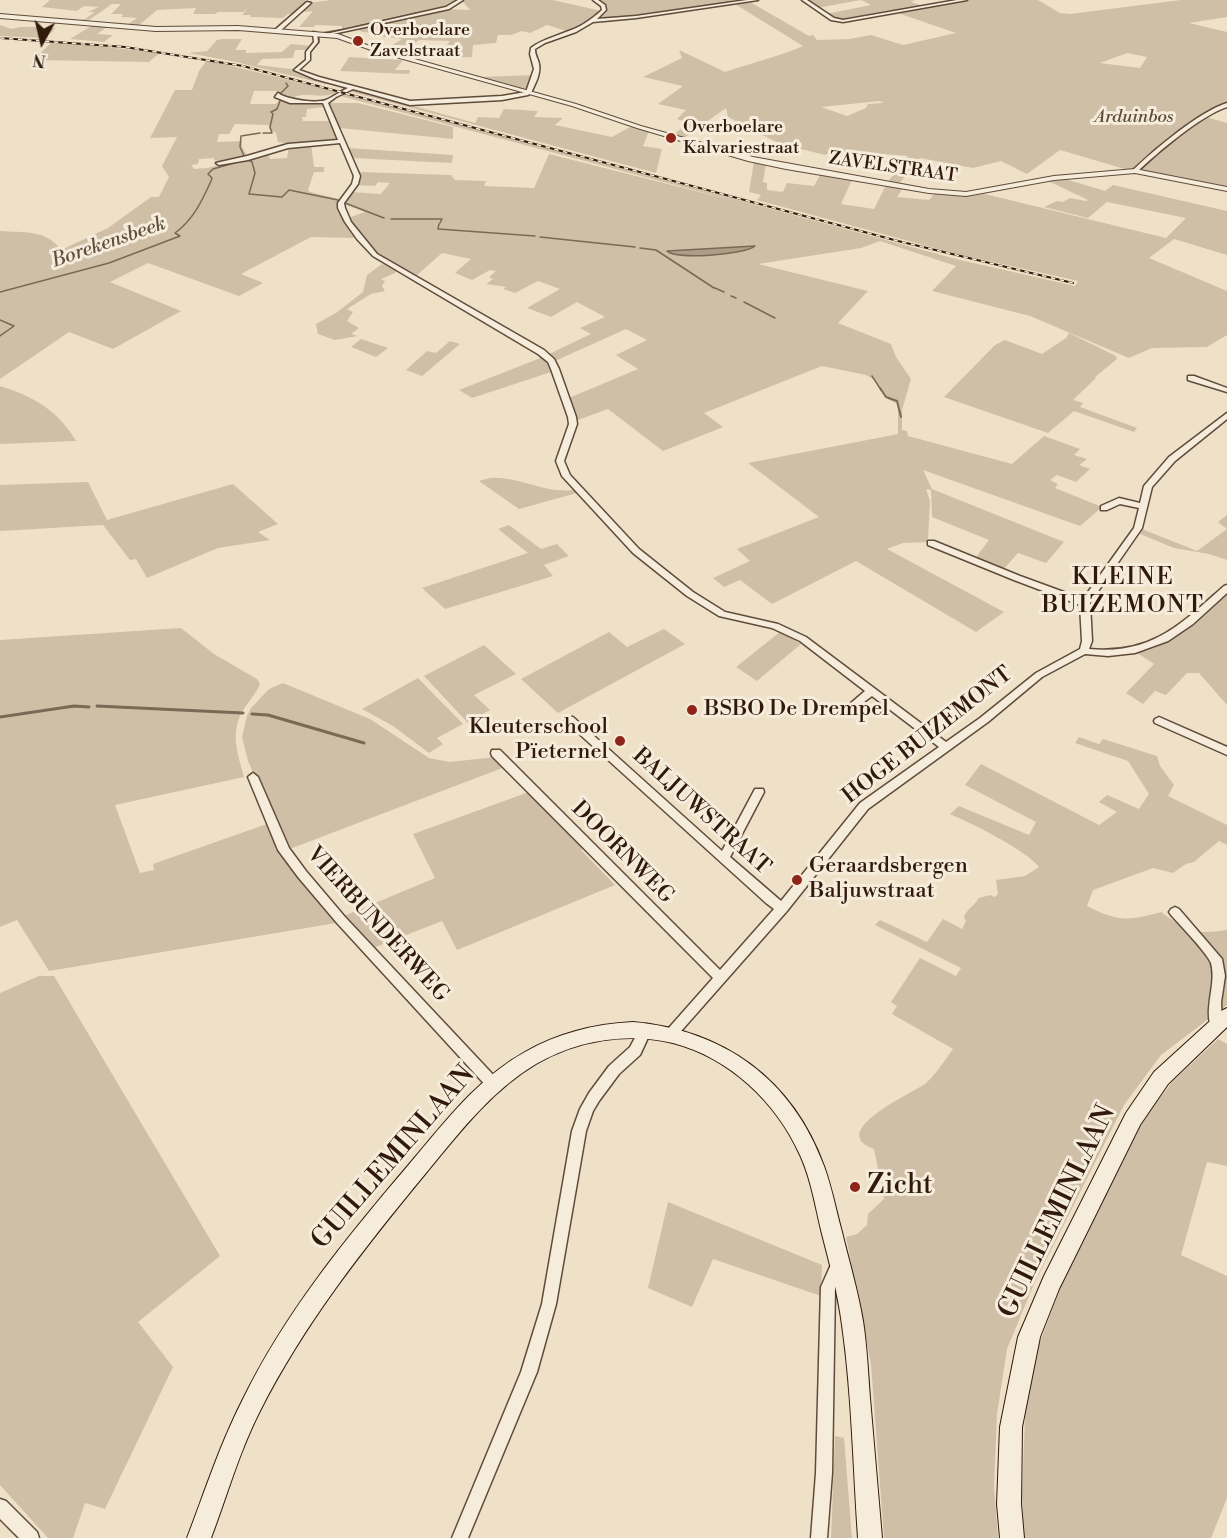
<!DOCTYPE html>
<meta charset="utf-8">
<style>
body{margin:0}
#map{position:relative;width:1227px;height:1538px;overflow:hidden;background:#efe1c7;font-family:"Libre Bodoni",serif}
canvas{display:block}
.north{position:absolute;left:12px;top:12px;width:60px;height:60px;-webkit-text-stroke:4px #f5ecdb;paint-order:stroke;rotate:188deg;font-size:16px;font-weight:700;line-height:24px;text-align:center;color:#31190c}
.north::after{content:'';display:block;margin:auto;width:21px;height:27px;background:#31190c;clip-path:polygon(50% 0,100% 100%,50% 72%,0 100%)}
</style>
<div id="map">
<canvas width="1227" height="1538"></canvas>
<div class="north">N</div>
</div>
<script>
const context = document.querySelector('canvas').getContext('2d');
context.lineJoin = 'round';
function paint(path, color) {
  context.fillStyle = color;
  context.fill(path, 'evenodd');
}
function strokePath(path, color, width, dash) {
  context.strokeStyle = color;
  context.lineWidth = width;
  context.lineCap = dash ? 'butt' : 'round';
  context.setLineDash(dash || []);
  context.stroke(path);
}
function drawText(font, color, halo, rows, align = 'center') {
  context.font = font + ' "Libre Bodoni",serif';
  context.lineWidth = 6;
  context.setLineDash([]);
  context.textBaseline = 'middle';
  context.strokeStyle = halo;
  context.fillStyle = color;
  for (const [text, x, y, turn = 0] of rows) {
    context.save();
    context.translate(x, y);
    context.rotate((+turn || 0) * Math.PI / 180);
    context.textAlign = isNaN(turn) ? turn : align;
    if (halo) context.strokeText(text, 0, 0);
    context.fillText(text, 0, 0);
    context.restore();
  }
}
paint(new Path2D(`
 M50 0H305L308 3 331 0H459L444 8 327 33H324L342 29V26L315 25 314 27H299L313 11 288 14 283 18 250 17 251 15H242L248 7 243 12H218L215 14H193L196 8 157 10 138 26 127 25 137 18 121 17 123 14H111L121 4H112L86 22 74 21 85 19 95 12H88L99 7 84 6 77 11 42 7Z
 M463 0H553L601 11 584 25 570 32 547 25 530 33 522 31 511 35H498L496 43 473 45 472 57 436 58 450 41 419 40C405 52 401 48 385 50L402 39 374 36 375 33 363 32 356 29 447 9 470 10 463 2H459Z
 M597 0H732L734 3 635 17 595 20 606 8 603 3Z
 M806 0H915L911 2 924 6 909 9 969 0H1038L1060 13 1070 14 1181 0H1227V17L1189 23 1227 32V104L1210 110 1202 116 1227 123V187L1128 170 1060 150 1027 174 1001 161 973 168 920 158 898 185 887 183 908 156 842 151H832L825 155 793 147 788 150 778 148 782 145 728 117 726 108 683 139 671 136 689 123 677 119 686 110 658 104 683 86 643 77 682 58 679 50 725 72C751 63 777 57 803 46L735 4 750 2 809 36 813 35 817 40 849 39 871 35 903 45 956 33 889 10 838 20 826 14 871 5 861 0 817 8ZM1127 53 1147 57 1140 68 1100 63ZM880 101 883 103 868 104 866 108 847 116 821 107Z
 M0 25 12 29 20 27H44L37 32C48 37 46 28 56 28L45 38 0 36Z
 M93 25 108 26 97 34 113 35 104 42 70 39Z
 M223 39H242L235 50H246V53L282 52 291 44 313 46 308 50H295L293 58 262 59 257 65 291 69 329 83 325 84 236 62 188 53 207 51 217 40Z
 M58 42 163 53 157 55 149 62 33 60 51 43Z
 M349 57 403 60 395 70H410L409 74 340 71Z
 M207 60 338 92C321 101 300 89 291 100L276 91H254L250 104H276L280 99 321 103 324 107 307 109 306 117H302L303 121H330L337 141 292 144 278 142 276 133 269 129V125L235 124 229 134H219L217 142 242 141V147L248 157 224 162 214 160V158L199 159 198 164 191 165 194 169 208 168 281 148 283 150 268 154 270 159 287 158 289 146 311 144 314 167H324V172H314L308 190 310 192 339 199 336 209 355 238 311 237 241 274 263 283 239 296 148 263 110 282 181 311 113 349 69 332 0 379V231C24 233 46 229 61 250L108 228 151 197H159L169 177 162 166 177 137 150 138 175 90H192L199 71Z
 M535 75 526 88 522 89 478 77Z
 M353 89 475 123 478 117 499 118 504 109 538 111 534 117 563 118 555 125 612 137 632 126 649 131 643 146 662 149 656 173 348 91Z
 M343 93 956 259 1075 286 1078 281 953 253 757 200 761 195 749 192 754 161 766 164 763 182 767 183V190L783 192 787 183 814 186 820 175 852 180 841 204 874 209 886 185 903 188 897 197 929 200 935 193 966 195 985 194 1166 238 1186 218 1107 202 1088 218 1044 207 1057 201 1063 202 1070 198 1086 201 1088 200 1048 181 1062 178 1105 191 1113 185 1227 211V255L1174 239 1149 258 1227 291V335L1207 347 1152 348 1129 358 1030 316 932 291 956 266 880 241 861 248 758 264 868 291 838 323 891 344 896 357 911 379 902 410V430L907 431 908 436 1012 464 1044 436 1080 449 1074 455 1087 459 1079 465 1090 469 1076 482 1057 475 1050 480 1058 484 1055 488 1102 507 1080 526 923 470 932 489 1064 542 1046 563 1018 553 1002 571 974 560 989 540 932 517 931 490 926 489 930 501 928 539 930 542 903 543 887 549 1004 612 976 632 856 561 772 604 740 580 724 587 713 578 750 561 737 549 819 517 748 463 898 434V404L889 400 875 380 866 375 822 366 704 413 723 427 663 451 608 409 578 420 569 398 638 369 616 355 647 340 626 329 555 361 549 354 591 334 580 328 605 317 577 302 551 317 527 308 560 289 538 281 515 293 503 289 506 287 486 284 493 279 489 277 496 271 490 270 472 280 455 273 471 259 442 253 416 276 373 251 348 218 365 212 344 204 351 192 381 194 390 183 378 182 375 186 357 185 360 179 359 172 451 175 455 180 486 181 484 186 534 188 549 154 739 202 337 95Z
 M328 103H358L453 127V139L340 128Z
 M348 148 453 155 452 163 352 158Z
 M382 264 396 270 395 273 381 279 385 281 382 286 385 291 371 294 347 309 353 312 347 321 359 328 351 334 358 336 335 340 318 334 316 324 336 313 363 292 367 275Z
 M1069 333 1116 356 1117 359 1095 377 1096 378 1073 400 1083 403 1080 407 1137 428 1134 432 1074 411 1048 433 944 397 995 345 1005 340 1042 354 1066 338Z
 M361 339 388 348 376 357 351 347Z
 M450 341 460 344 422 376 406 370 427 351 436 353Z
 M543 357 554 371 472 398 459 390Z
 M0 386C33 396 59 411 76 441L0 444Z
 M490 478C519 476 544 494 573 490L577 493 519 509 479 481Z
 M88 482 107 520 233 484 278 524 258 532 270 540 218 548 147 578 136 559 130 560 103 525 0 531V485Z
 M1227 515V560L1209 554 1174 548 1140 534 1142 529 1197 551 1227 529 1218 522Z
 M509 525 541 549 557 544 569 556 544 565 553 576 445 609 422 588 528 553 498 529Z
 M1227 591V705L1199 673H1187L1166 695 1155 691 1143 704 1126 693 1154 664 1137 653C1173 647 1201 615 1227 591Z
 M181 628 214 654 257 679 260 684C256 694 248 702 242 712 230 734 238 754 244 777L115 805 140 873 154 870 153 864 267 824 280 853 336 923 49 971 17 920 0 927V640Z
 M664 629 685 644 558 713 521 679 609 632 627 647Z
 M780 632 801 644 757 681 736 667Z
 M484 645 516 674 474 695 490 710 468 723 424 676Z
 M418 678 463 724 437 738 443 744 429 753 393 726 362 709Z
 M283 683 370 719 429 758 450 762 495 757 505 767 287 850 248 761 242 737 247 716 251 708 269 689Z
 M1079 737 1099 744 1103 739 1157 756 1160 766 1174 785 1168 796 1227 825V845L1219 841 1194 862 1186 864 1173 873 1153 868 1093 890 1087 906C1118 922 1128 921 1161 912 1187 931 1194 935 1227 930V1005L1161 1055 1124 1105 1034 1284 1007 1349 997 1414 994 1487 998 1538H884L871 1364 846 1237 857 1234 867 1225 868 1214 884 1199 874 1149C825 1131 914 1093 926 1083 936 1074 945 1060 953 1049L892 1014 897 1006 891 1002 920 958 956 976 961 968 875 925 880 920 927 942 943 919 962 929 966 921 964 917C967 909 974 906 979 898L990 895 995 897 998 894 996 880 1025 876 1039 867C1026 850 971 823 950 814L959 806 1029 835 1036 822 965 785 981 764 1099 825 1117 812 1099 802 1107 795 1139 809 1149 794 1128 761 1075 743Z
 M529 792 585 847 581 850 615 885 457 950 442 921 373 948 344 916 435 878 413 834Z
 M39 976H54L220 1256 138 1322 173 1367 105 1509 85 1503 73 1538H48L0 1485V993Z
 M1218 1039 1227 1044V1166L1207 1162 1181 1255 1227 1276V1498L1211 1538H1024L1022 1496 1026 1391 1037 1350 1063 1281 1146 1115 1173 1081Z
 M668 1202 822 1265 821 1296 713 1259 692 1307 648 1288Z
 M835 1436 844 1438 852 1538H831Z`), '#cfbfa7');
const water = new Path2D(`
 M755 246C744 255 676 260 667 251Z`);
paint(water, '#ae9d87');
strokePath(water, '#7c6856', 1.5);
strokePath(new Path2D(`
 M411 14 430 11
 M354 27 409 15
 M321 33 351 28
 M313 49 319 42V34
 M280 94 288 86 286 83
 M263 133H272L270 127 273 114 271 112 277 109 280 101
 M245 158 240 147 241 136 260 133
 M247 159 252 162 255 173 249 194 282 197 289 190 338 200
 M345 203 384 218
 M391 219H442L440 223
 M439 224 438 229 535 236
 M540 237 635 247
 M640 248 656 250 714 288
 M715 288 724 292
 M0 292 109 263 180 236 175 233C193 220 202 201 211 181L212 178 208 174 213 169 241 161
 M731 296 736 298
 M744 302 775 318
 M0 320 14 326 0 336
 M872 376 881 390`), '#7c6856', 1.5);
strokePath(new Path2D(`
 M880 388 886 397 897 401 901 417`), '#7c6856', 2);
strokePath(new Path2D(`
 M97 706 243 713
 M252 714 268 715 364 743
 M0 717 74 706 89 707`), '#7c6856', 3);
const minor = new Path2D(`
 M458 0H463L449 9 328 35 326 34 446 7Z
 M593 0H598L605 5 606 10 597 19 636 16 747 0H758L636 18 593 22 576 32 545 43 535 49C535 56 538 58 539 64 541 74 535 84 531 93L528 95 502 100 410 105 353 89 336 97 328 103 360 176 358 184 344 203 345 208 351 222 377 254 544 350 554 359 559 369 576 417 577 424 564 461 570 475 639 549 693 592 725 612 778 624 806 637 946 742 980 718 1036 673 1080 649 1082 641 1080 605 1014 580 928 545V541H934L1020 576 1083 599 1134 528 1139 508 1120 504 1107 510H1101V506L1119 498 1140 503 1144 486 1169 457 1227 413V419L1175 461 1152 487 1142 528 1090 603 1092 641 1089 649C1152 655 1181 624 1224 586L1227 585V593L1193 624 1168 641 1135 653 1108 656 1085 654 1042 677 988 722 868 809 787 911 675 1038 671 1039 667 1038 665 1034 667 1030 713 978 492 756 491 753 492 750H500L720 970 774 909 766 903 565 721 564 719 565 717H573L722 851 755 789H763L764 792 730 857 781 901 860 803 939 747 872 696 860 705H852L851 703 865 691 800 641 772 628 719 616 687 596 633 553 562 476 556 461 569 424 568 417 551 369 548 362 538 354 373 256 357 239 345 222 338 208V203L352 184 354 176 340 143 288 148 248 160 219 165 216 163 247 156 288 144 338 140 323 103H290L275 97 278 93C285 99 316 104 326 100 333 97 341 91 348 88L315 79 294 70 306 60V52L314 42 313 32 317 33 318 42 310 52V60L299 70 319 77 410 101 502 96 526 92 534 69 530 54 531 48C541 40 554 37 566 32 579 28 591 20 602 10L601 6Z
 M802 0H807L834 18 843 20 957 0H967L843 22 831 20Z
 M307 2 311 3 280 31H276V29Z
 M1227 103V107C1200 116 1158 152 1137 172H1133V170C1155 149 1199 112 1227 103Z
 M1188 376H1194L1227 388V392L1188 380Z
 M1159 717 1227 747V755L1155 723 1154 721 1155 719Z
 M253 773 258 777 289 848 306 871 345 917 499 1081 501 1085 499 1089 494 1091 489 1089 337 923 298 877 278 850 248 777Z
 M1175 907 1179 909 1222 959 1225 976 1221 1002 1222 1026 1220 1030 1216 1031 1212 1030C1203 1008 1217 985 1211 963 1207 953 1180 925 1171 915L1169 912 1171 909Z
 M646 1024 650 1025 652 1029 640 1055 619 1074 599 1101 593 1111 586 1131 556 1304 537 1372 468 1538H452L521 1372 542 1304 572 1131 580 1109 589 1093 609 1066 630 1047 642 1025Z
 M838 1258 843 1260 845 1265 835 1287 832 1473 827 1538H811L816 1473 821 1287 833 1260Z
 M0 1499 6 1501 37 1532 39 1538H19L0 1519Z`);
const tertiary = new Path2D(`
 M0 14 156 27 238 26 338 34 375 48 576 104 641 126 753 157 929 189 966 192 1054 176 1135 169 1227 187V191L1135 173 1054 180 966 196 929 193 786 169 748 161 637 128 572 106 371 50 337 38 238 30 156 31 0 18Z`);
const secondary = new Path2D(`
 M1227 1008V1027L1168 1084 1140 1125 1059 1289 1040 1337 1022 1427 1021 1504 1024 1538H1000L997 1504 1000 1427 1018 1337 1044 1276 1126 1113 1154 1072 1221 1011Z
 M633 1022C724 1030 792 1079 824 1166 832 1188 836 1210 842 1232 849 1261 858 1291 863 1321 867 1346 868 1372 870 1398 874 1444 878 1491 882 1538H858C853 1467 852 1395 842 1325 838 1293 829 1262 821 1230 815 1205 811 1179 800 1155 776 1102 730 1058 673 1043 627 1032 577 1040 536 1064 491 1091 459 1133 426 1173 364 1248 304 1324 260 1411 239 1452 227 1496 211 1538H187C205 1491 220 1444 243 1399 286 1311 348 1236 411 1162 445 1122 478 1078 525 1052 558 1033 594 1024 633 1022Z`);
strokePath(minor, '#604b3b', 3);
strokePath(tertiary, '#604b3b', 2);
strokePath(secondary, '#31190c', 2);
paint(minor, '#f5ecdb');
paint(tertiary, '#f5ecdb');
paint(secondary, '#f5ecdb');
const rail = new Path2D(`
 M0 38 125 47 243 66 898 241 1073 283`);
strokePath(rail, '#31190c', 2);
strokePath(rail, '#f5ecdb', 1.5, [4.5]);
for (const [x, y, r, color] of [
 [358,41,6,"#8f2418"],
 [671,138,6,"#8f2418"],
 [692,710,6,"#8f2418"],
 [620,741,6,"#8f2418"],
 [797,880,6,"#8f2418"],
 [855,1187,6,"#8f2418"]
]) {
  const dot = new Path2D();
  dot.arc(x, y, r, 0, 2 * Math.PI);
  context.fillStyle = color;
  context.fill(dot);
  strokePath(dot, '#f5ecdb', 2);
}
drawText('18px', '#31190c', '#f5ecdb', [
 ["Overboelare",370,31],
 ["Zavelstraat",370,52],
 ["Overboelare",683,128],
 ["Kalvariestraat",683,149]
], 'left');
drawText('italic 18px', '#604b3a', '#f5ecdb', [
 ["Arduinbos",1134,118]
]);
drawText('18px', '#31190c', '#f5ecdb', [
 ["ZAVELSTRAAT",893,168,8]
]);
drawText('italic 20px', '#634e3d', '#f5ecdb', [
 ["Borekensbeek",109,243,-19]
]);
drawText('22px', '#31190c', '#f5ecdb', [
 ["BSBO De Drempel",704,710],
 ["Kleuterschool",608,728,"right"],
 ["Pïeternel",608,753,"right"],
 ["Geraardsbergen",809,867],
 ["Baljuwstraat",809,892]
], 'left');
drawText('22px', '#31190c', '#f5ecdb', [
 ["HOGE BUIZEMONT",928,736,-38],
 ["BALJUWSTRAAT",701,812,42],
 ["DOORNWEG",622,853,45],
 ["VIERBUNDERWEG",377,925,48]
]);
context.letterSpacing = '1.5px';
drawText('24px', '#31190c', '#f5ecdb', [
 ["KLEINE",1123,578],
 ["BUIZEMONT",1123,606]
]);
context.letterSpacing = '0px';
drawText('27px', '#31190c', '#f5ecdb', [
 ["GUILLEMINLAAN",394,1158,-49],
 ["GUILLEMINLAAN",1058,1212,-64]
]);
drawText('27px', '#31190c', '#f5ecdb', [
 ["Zicht",867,1187]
], 'left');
</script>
